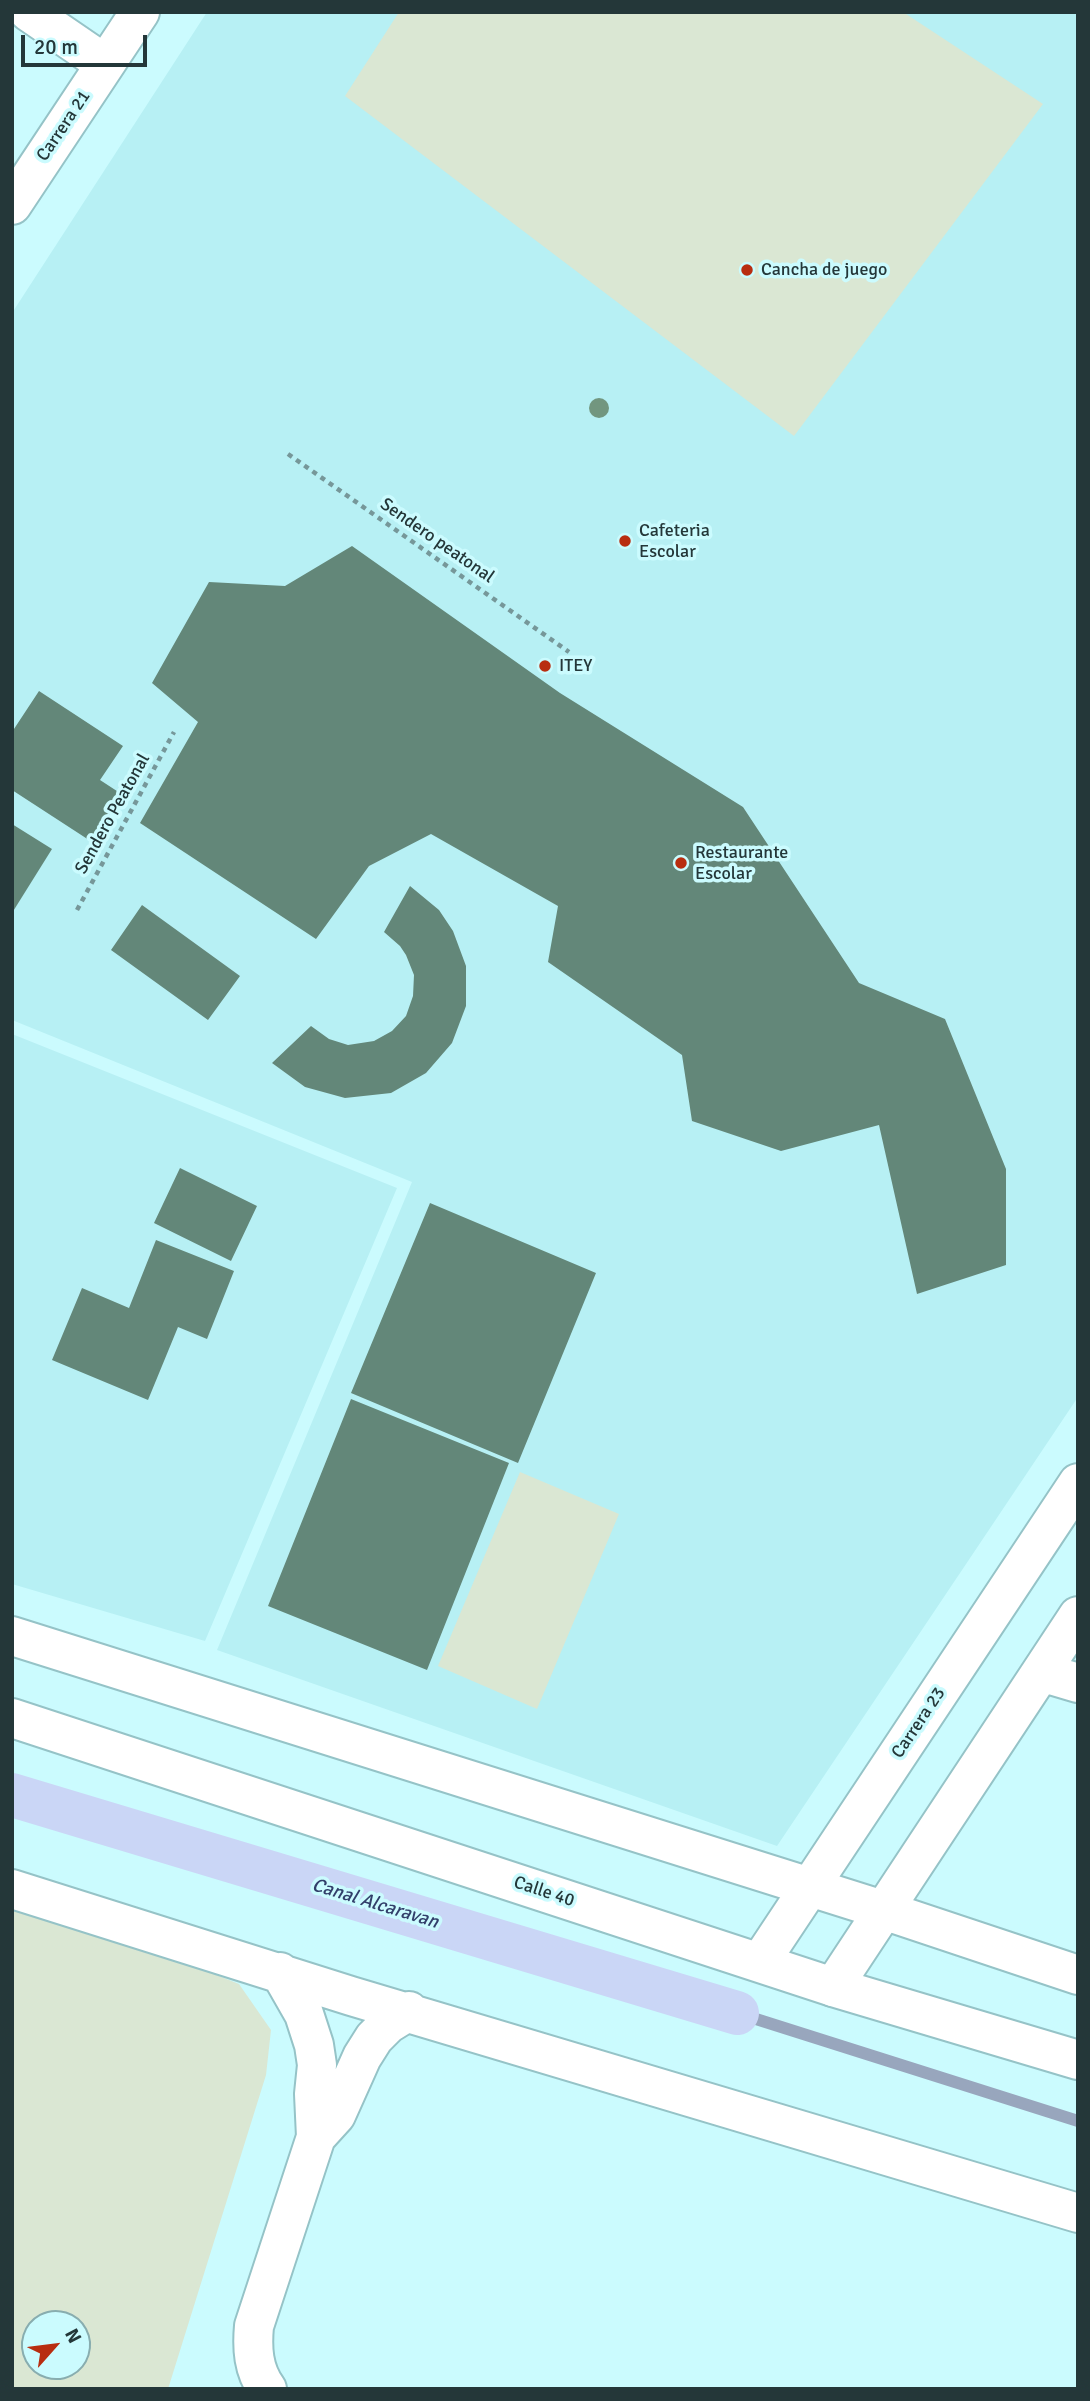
<!DOCTYPE html>
<style>
body{margin:0}
#map{position:relative;width:1090px;height:2401px;overflow:hidden;background:#cbfbfe;font-family:Signika,sans-serif}
canvas{display:block}
.frame{position:absolute;inset:0;border:14px solid #243739;pointer-events:none}
.north{position:absolute;left:21px;top:2310px;width:70px;height:70px;box-sizing:border-box;background:#cbfbfe;border:2px solid #88adaf;border-radius:50%;rotate:62deg;font-size:19px;font-weight:700;line-height:28px;text-align:center;color:#243739}
.north::after{content:'';display:block;margin:auto;width:24px;height:32px;background:#b82d10;clip-path:polygon(50% 0,100% 100%,50% 72%,0 100%)}
.scale{position:absolute;left:21px;top:35px;width:126px;height:32px;box-sizing:border-box;border:4px solid #243739;border-top:0;padding-left:9px;font-size:21px;line-height:24px;white-space:nowrap;color:#243739;-webkit-text-stroke:5px #cbfbfe;paint-order:stroke}
</style>
<div id="map">
<canvas width="1090" height="2401"></canvas>
<div class="frame"></div>
<div class="north">N</div>
<div class="scale">20 m</div>
</div>
<script>
const context = document.querySelector('canvas').getContext('2d');
context.lineJoin = 'round';
function paint(path, color) {
  context.fillStyle = color;
  context.fill(path, 'evenodd');
}
function strokePath(path, color, width, dash) {
  context.strokeStyle = color;
  context.lineWidth = width;
  context.lineCap = dash ? 'butt' : 'round';
  context.setLineDash(dash || []);
  context.stroke(path);
}
function drawText(font, color, halo, rows, align = 'center') {
  context.font = font + ' Signika,sans-serif';
  context.lineWidth = 7;
  context.setLineDash([]);
  context.textBaseline = 'middle';
  context.strokeStyle = halo;
  context.fillStyle = color;
  for (const [text, x, y, turn = 0] of rows) {
    context.save();
    context.translate(x, y);
    context.rotate((+turn || 0) * Math.PI / 180);
    context.textAlign = isNaN(turn) ? turn : align;
    if (halo) context.strokeText(text, 0, 0);
    context.fillText(text, 0, 0);
    context.restore();
  }
}
paint(new Path2D(`
 M207 12H1078V1397L777 1846 217 1650 412 1182 12 1020V313Z
 M12 1034 397 1188 205 1641 12 1584Z`), '#b7f0f4');
paint(new Path2D(`
 M399 12H903L1043 104 794 436 345 96Z
 M520 1472 619 1514 537 1709 438 1666Z
 M12 1910 189 1964 239 1984 271 2030 266 2075 168 2389H12ZM35 2324H77V2366H35Z`), '#dae7d3');
strokePath(new Path2D(`
 M737 2013 1078 2121`), '#98a6bd', 12);
strokePath(new Path2D(`
 M12 1795 737 2013`), '#cad6f6', 44);
paint(new Path2D(`
 M352 546 560 693 743 807 859 983 945 1019 1006 1169V1265L917 1294 879 1125 781 1151 692 1121 682 1055 548 962 558 906 431 834 369 866 316 939 140 823 198 722 152 683 209 582 285 586Z
 M39 691 123 746 100 780 123 795 92 842 12 790V732Z
 M12 824 52 849 12 913Z
 M410 886 439 910 453 931 466 966V1006L452 1043 426 1073 391 1093 345 1098 305 1087 272 1063 311 1026 329 1039 348 1045 374 1041 392 1031 406 1016 413 996 414 975 406 955 400 946 384 932Z
 M142 905 240 976 208 1020 111 950Z
 M180 1168 257 1206 231 1261 154 1223Z
 M430 1203 596 1273 518 1463 351 1393Z
 M156 1240 234 1271 207 1339 178 1327 148 1400 52 1360 82 1288 129 1308Z
 M351 1399 509 1463 427 1670 268 1606Z`), '#638779');
const minor = new Path2D(`
 M29 12 105 64
 M12 205 140 12
 M1041 1672 1078 1683
 M12 1889 351 1996 1078 2213
 M760 1962 1078 1483
 M833 1987 1078 1616
 M316 2137 336 2115 362 2057 374 2038 388 2024 409 2011
 M267 2389C253 2370 252 2348 254 2326L316 2137 314 2094 317 2065 314 2045 304 2014 280 1972`);
const major = new Path2D(`
 M12 1636 883 1910 1078 1975
 M12 1718 833 1987 1078 2060`);
strokePath(minor, '#95c3c7', 42);
strokePath(major, '#95c3c7', 42);
strokePath(new Path2D(`
 M288 454 569 652
 M77 910 174 732`), '#769799', 4.5, [5, 5]);
strokePath(minor, '#fff', 38);
strokePath(major, '#fff', 38);
context.fillStyle = '#72967f';
for (const [x, y] of [
 [599,408]
]) {
  context.beginPath();
  context.arc(x, y, 10, 0, 2 * Math.PI);
  context.fill();
}
for (const [x, y, r, color] of [
 [747,270,7,"#b82d10"],
 [625,541,7,"#b82d10"],
 [545,666,7,"#b82d10"],
 [681,863,7,"#b82d10"]
]) {
  const dot = new Path2D();
  dot.arc(x, y, r, 0, 2 * Math.PI);
  context.fillStyle = color;
  context.fill(dot);
  strokePath(dot, '#cbfbfe', 2.5);
}
drawText('18px', '#243739', '#cbfbfe', [
 ["Carrera 21",64,126,-56],
 ["Sendero peatonal",437,541,35],
 ["Sendero Peatonal",113,814,-61],
 ["Carrera 23",919,1723,-56],
 ["Calle 40",544,1892,18]
]);
drawText('18px', '#243739', '#cbfbfe', [
 ["Cancha de juego",761,270],
 ["Cafeteria",639,531],
 ["Escolar",639,552],
 ["ITEY",559,666],
 ["Restaurante",695,853],
 ["Escolar",695,874]
], 'left');
drawText('italic 19px', '#323f6a', '#cbfbfe', [
 ["Canal Alcaravan",375,1904,17]
]);
</script>
